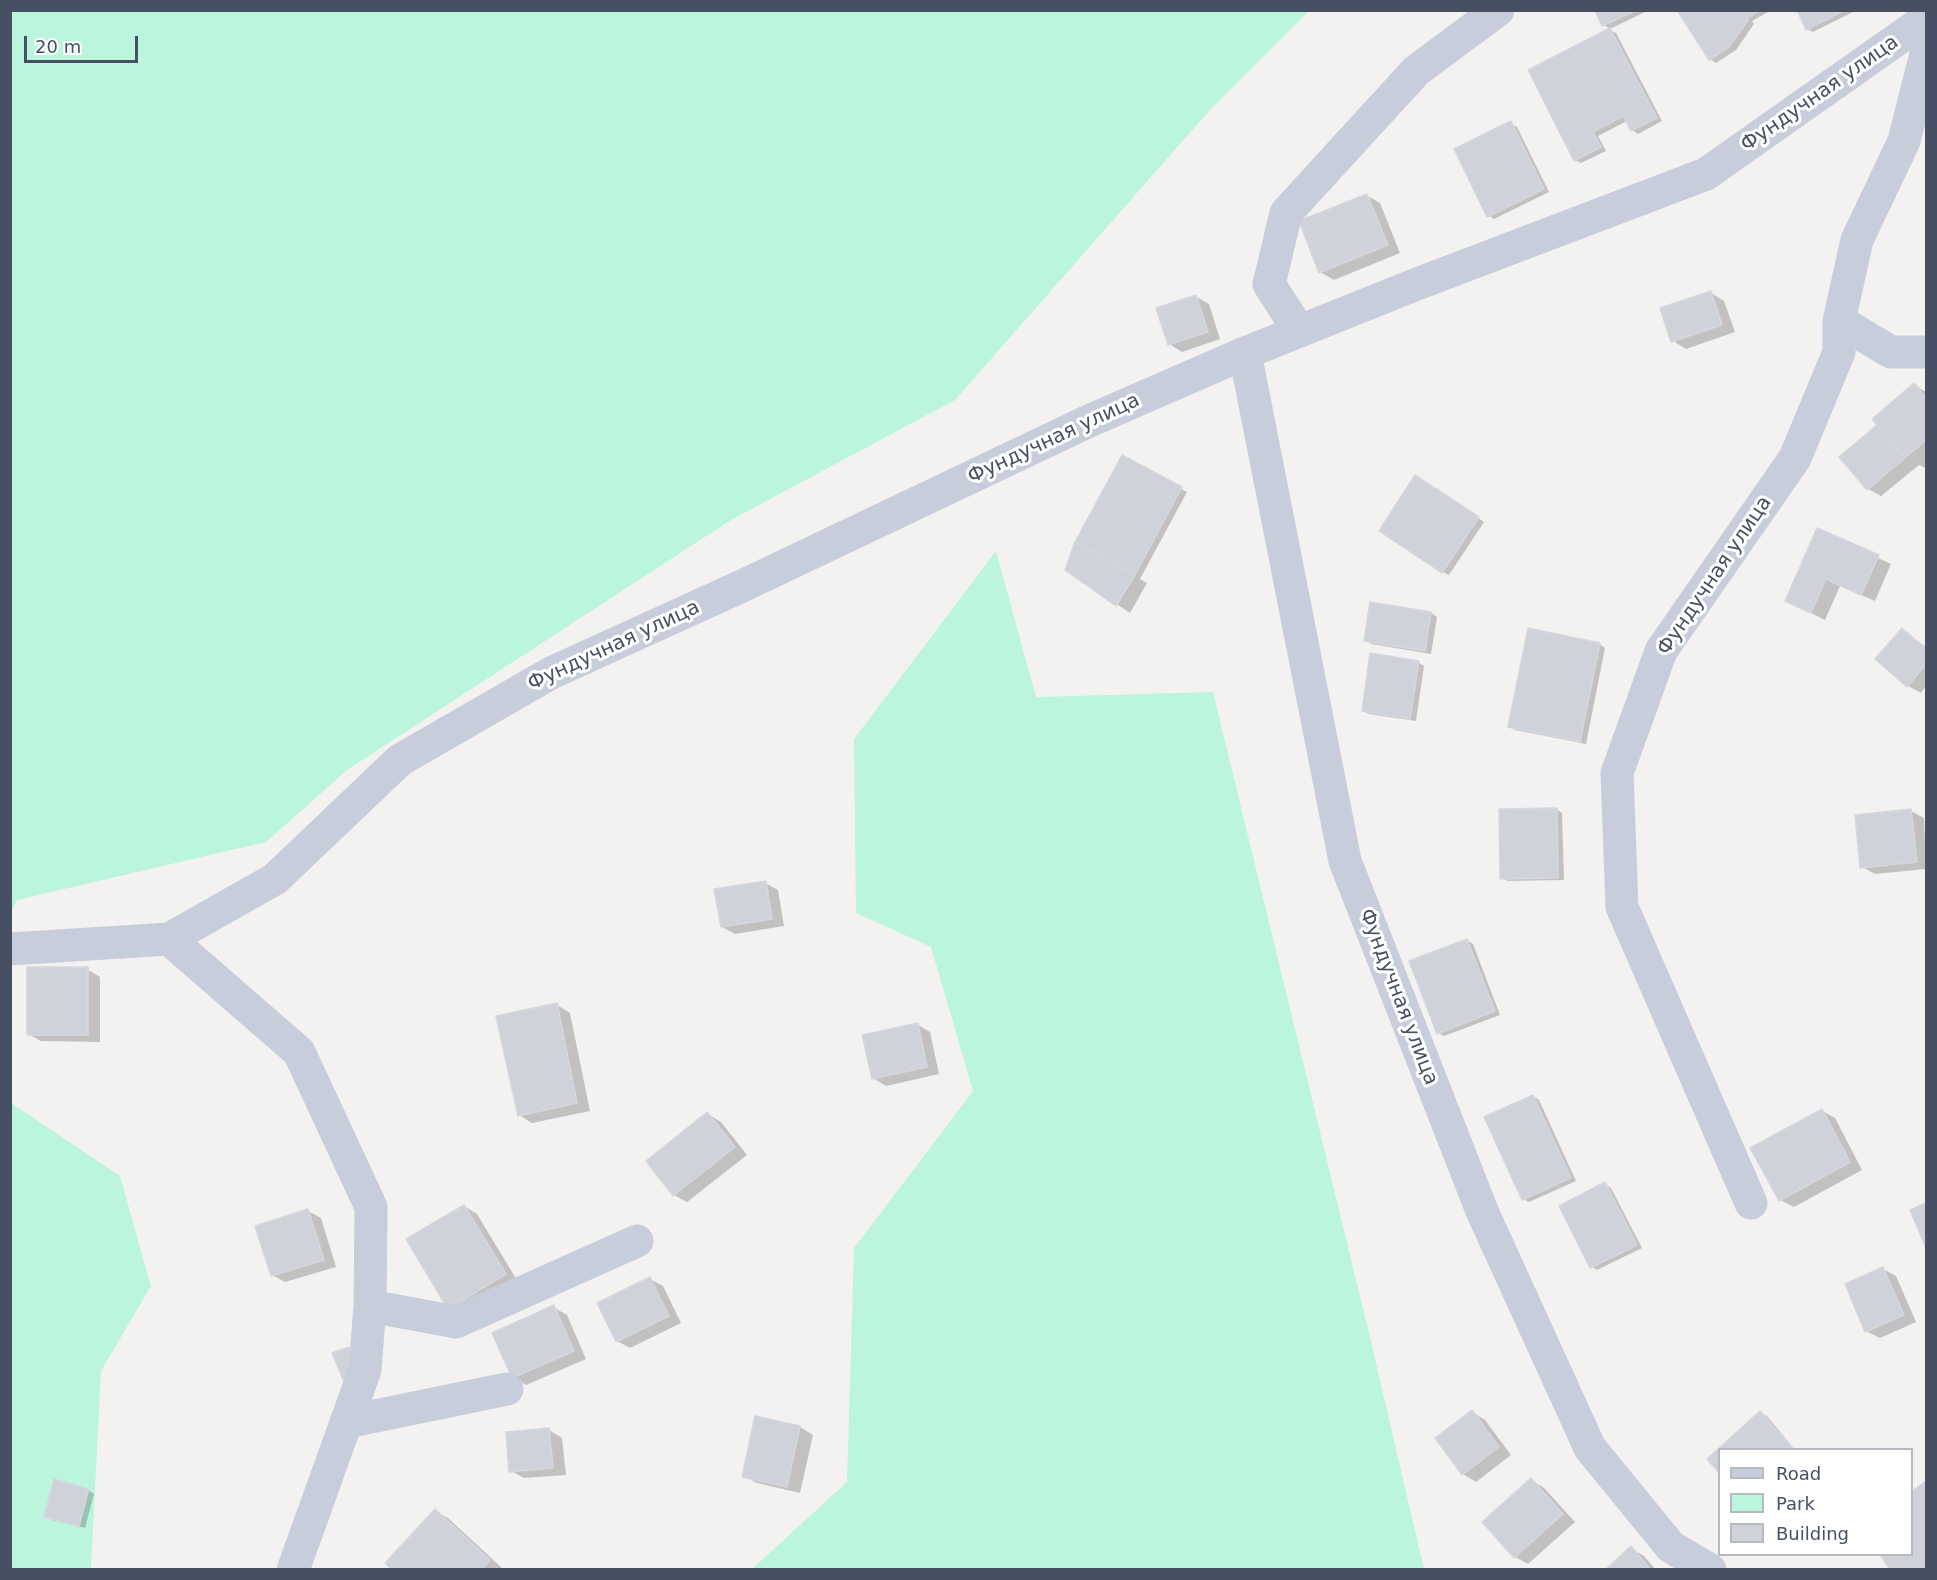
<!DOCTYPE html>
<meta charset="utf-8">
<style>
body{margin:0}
#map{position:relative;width:1937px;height:1580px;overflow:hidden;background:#f4f2f1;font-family:"DejaVu Sans",sans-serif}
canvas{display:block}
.frame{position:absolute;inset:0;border:12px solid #474f62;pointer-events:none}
.legend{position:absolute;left:1718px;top:1448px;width:195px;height:108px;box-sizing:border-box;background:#fff;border:2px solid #b5b9c0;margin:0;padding:8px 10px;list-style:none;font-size:18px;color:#474f62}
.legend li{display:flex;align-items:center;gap:12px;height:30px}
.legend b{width:30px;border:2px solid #b5b9c0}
.scale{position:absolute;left:24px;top:36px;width:114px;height:27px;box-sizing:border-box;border:3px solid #474f62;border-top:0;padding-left:8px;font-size:18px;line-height:21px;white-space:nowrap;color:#474f62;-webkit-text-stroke:4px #fff;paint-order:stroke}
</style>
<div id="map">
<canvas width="1937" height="1580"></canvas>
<div class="frame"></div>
<ul class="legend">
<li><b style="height:8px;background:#c7cddb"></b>Road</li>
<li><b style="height:16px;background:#bcf5de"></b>Park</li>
<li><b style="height:16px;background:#d0d2d9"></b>Building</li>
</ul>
<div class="scale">20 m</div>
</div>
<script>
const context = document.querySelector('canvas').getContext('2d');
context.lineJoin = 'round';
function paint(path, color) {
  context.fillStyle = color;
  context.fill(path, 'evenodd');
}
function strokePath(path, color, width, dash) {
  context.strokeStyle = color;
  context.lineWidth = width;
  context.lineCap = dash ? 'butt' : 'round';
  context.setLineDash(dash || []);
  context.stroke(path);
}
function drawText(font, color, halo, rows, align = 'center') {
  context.font = font + ' "DejaVu Sans",sans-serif';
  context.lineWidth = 6;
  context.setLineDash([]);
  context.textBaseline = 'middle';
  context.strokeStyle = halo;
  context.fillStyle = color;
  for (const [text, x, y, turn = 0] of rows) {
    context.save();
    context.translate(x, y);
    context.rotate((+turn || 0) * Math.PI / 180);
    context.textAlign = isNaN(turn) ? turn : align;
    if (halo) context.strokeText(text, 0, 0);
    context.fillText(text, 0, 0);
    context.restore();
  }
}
paint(new Path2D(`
 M11 10H1309V11L1209 111 955 400 731 520 347 770 266 842 17 900 11 913Z
 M996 551 1036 697 1213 692 1369 1333 1424 1569H752L847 1482 854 1248 973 1091 931 947 856 913 854 739Z
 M10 1102 120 1176 151 1286 101 1371 91 1569H11Z`), '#bcf5de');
paint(new Path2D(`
 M1597 10H1649L1610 29 1604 25Z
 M1679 10H1767L1768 12 1752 21 1754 24 1736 50 1716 63 1710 59Z
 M1798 10H1857L1813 32 1807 29Z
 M1610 30 1616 33 1662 121 1638 134 1632 130 1627 121 1598 136 1606 151 1581 163 1575 160Z
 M1511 123 1517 127 1549 192 1494 219 1488 215Z
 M1366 195 1380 203 1400 253 1334 280 1320 272Z
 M1711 293 1724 301 1735 332 1686 349 1673 341Z
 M1195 296 1209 304 1220 339 1182 352 1169 344Z
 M1914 385 1926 392V468L1919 465 1881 496 1868 489 1841 457 1879 425Z
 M1123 457 1187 492 1140 579 1147 583 1130 613 1066 570Z
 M1422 480 1484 522 1449 575 1443 572Z
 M1818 530 1891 564 1875 601 1840 586 1825 620 1787 601Z
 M1371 604 1431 613 1437 617 1431 654 1372 644 1365 640Z
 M1902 630 1926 647V686L1921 693 1908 686Z
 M1599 644 1605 648 1586 744 1515 730 1509 727Z
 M1418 662 1424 666 1416 721 1369 714 1363 711Z
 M1556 809 1562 813 1564 880 1508 881 1502 878Z
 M1911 811 1924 818 1926 869 1875 874 1862 867Z
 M765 883 778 890 784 926 735 934 722 927Z
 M1467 940 1473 944 1500 1015 1444 1036 1438 1033Z
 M87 969 100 977V1042L41 1041 28 1034Z
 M557 1005 570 1013 590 1111 532 1123 519 1115Z
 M917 1024 930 1032 939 1074 886 1086 873 1078Z
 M1533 1096 1539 1100 1576 1181 1529 1202 1523 1199Z
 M1822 1111 1835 1118 1862 1170 1794 1207 1780 1200Z
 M708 1114 721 1122 747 1155 687 1202 674 1195Z
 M1605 1184 1611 1188 1642 1248 1597 1270 1591 1266Z
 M1926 1204V1245L1912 1211Z
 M464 1206 477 1214 518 1282 449 1307Z
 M308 1211 321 1218 336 1267 285 1282 272 1275Z
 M1883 1269 1896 1276 1916 1322 1880 1338 1866 1331Z
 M650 1279 663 1286 681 1323 630 1348 617 1341Z
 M553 1307 567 1315 586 1359 526 1385 513 1377Z
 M1472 1412 1485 1420 1511 1455 1476 1482 1463 1474 1437 1438Z
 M1760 1413 1767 1416 1795 1450H1720L1709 1459Z
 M756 1418 800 1427 813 1435 800 1493 757 1483 744 1476Z
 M549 1430 562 1438 566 1475 524 1478 511 1471Z
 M1531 1480 1544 1488 1575 1522 1528 1564 1515 1557Z
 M1926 1483V1570H1892L1912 1554V1493Z
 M88 1490 94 1494 85 1528 52 1520 46 1516Z
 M435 1511 448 1518 502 1568 501 1570H395Z
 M1631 1548 1644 1556 1656 1570H1607Z`), '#0003');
const building = new Path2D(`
 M1595 10H1637L1602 26Z
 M1677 10H1760L1747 18 1748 20 1729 47 1709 60Z
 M1797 10H1845L1806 30Z
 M1610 28 1657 118 1631 131 1623 116 1593 132 1601 147 1574 161 1528 70Z
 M1511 121 1544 189 1487 217 1454 149Z
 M1367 194 1388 245 1319 273 1299 221Z
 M1711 291 1722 325 1671 342 1660 308Z
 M1196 295 1208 332 1168 345 1156 308Z
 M1914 383 1926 398V440L1905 458 1872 419Z
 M1877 425 1905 458 1867 490 1839 457Z
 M1122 455 1182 487 1135 575 1075 542Z
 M1415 475 1479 517 1442 573 1379 531Z
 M1817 528 1879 555 1861 595 1826 579 1811 613 1785 601Z
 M1075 542 1135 575 1116 606 1065 570Z
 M1370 602 1431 612 1425 651 1364 641Z
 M1528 628 1600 643 1580 742 1508 727Z
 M1902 628 1926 649V664L1907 687 1875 659Z
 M1370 653 1419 661 1410 719 1362 711Z
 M1557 808 1558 878 1500 879 1499 809Z
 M1911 809 1917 862 1860 868 1855 815Z
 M766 881 772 919 721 927 714 889Z
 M1467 939 1495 1011 1437 1034 1409 961Z
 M27 967H88V1035H27Z
 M557 1003 577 1103 518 1116 496 1016Z
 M918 1023 927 1067 872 1079 862 1035Z
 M1533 1095 1571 1178 1522 1200 1484 1117Z
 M1822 1109 1850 1162 1779 1201 1750 1148Z
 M707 1112 735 1147 673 1196 646 1161Z
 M1605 1182 1637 1245 1590 1268 1559 1206Z
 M1926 1203V1248L1910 1210Z
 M464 1205 506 1274 448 1309 406 1239Z
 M308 1209 324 1260 271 1276 255 1226Z
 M1883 1267 1904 1315 1865 1332 1845 1284Z
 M650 1277 669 1316 616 1342 597 1303Z
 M554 1305 574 1351 512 1378 492 1333Z
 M349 1347 361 1376 344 1382 332 1353Z
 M1472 1410 1499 1447 1462 1475 1435 1438Z
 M1760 1411 1794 1450H1720V1474L1707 1459Z
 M755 1416 800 1426 787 1487 742 1477Z
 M549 1428 553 1468 509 1472 506 1432Z
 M1531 1478 1563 1514 1514 1558 1482 1522Z
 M54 1479 89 1489 79 1526 44 1517Z
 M1926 1481V1570H1906L1904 1567 1900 1570H1890L1880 1554H1912V1491Z
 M435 1509 490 1560 481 1570H392L385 1563Z
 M1631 1546 1651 1570H1605Z`);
paint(building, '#d0d2d9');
strokePath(building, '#d5d6de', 1.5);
strokePath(new Path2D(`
 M1839 321 1891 352H1926
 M1299 331 1269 284 1286 213 1416 71 1498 10
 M1245 353 1345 861 1482 1211 1590 1448 1671 1547 1710 1570
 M169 939 299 1052 371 1207 370 1306 365 1370 293 1570
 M10 949 169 939 275 879 400 760 551 673 742 586 1089 421 1245 353 1417 284 1706 174 1926 19
 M1751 1203 1622 907 1617 773 1661 651 1795 458 1839 352V321L1857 240 1904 141 1926 54
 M370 1306 456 1322 637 1241
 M346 1422 507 1389`), '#c7cddb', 33);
drawText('20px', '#474f62', '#fff', [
 ["Фундучная улица",1820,94,-35],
 ["Фундучная улица",1054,439,-25],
 ["Фундучная улица",1715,576,-56],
 ["Фундучная улица",614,646,-25],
 ["Фундучная улица",1398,997,69]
]);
</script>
